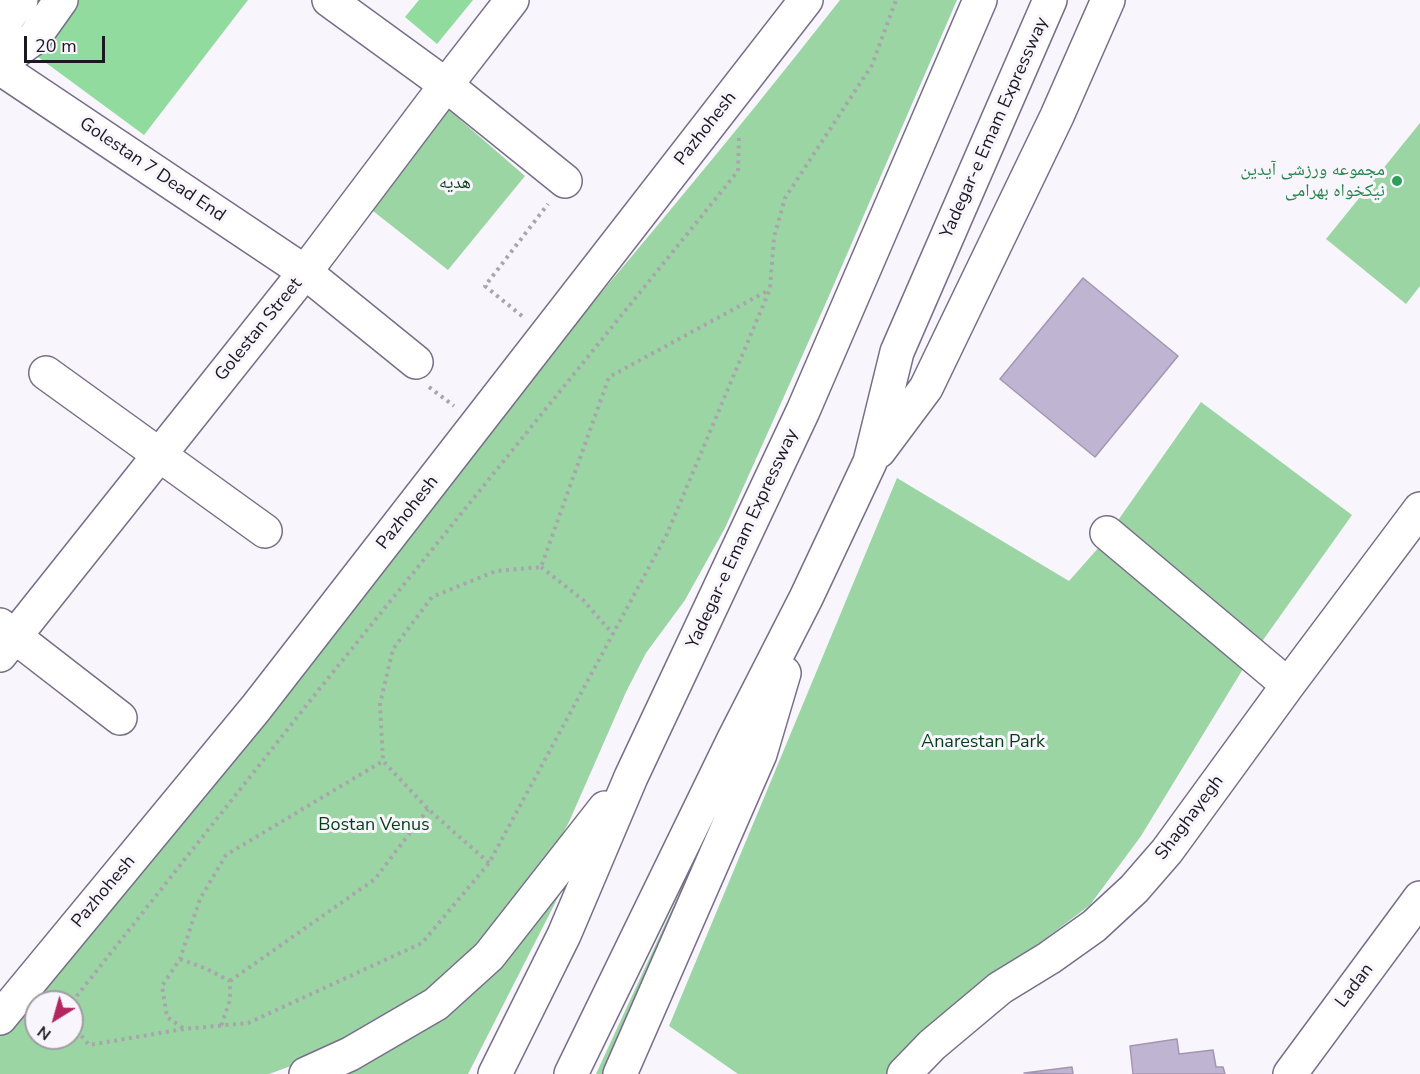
<!DOCTYPE html>
<meta charset="utf-8">
<style>
body{margin:0}
#map{position:relative;width:1420px;height:1074px;overflow:hidden;background:#f8f5fc;font-family:"Nunito Sans",sans-serif}
canvas{display:block}
.north{position:absolute;left:24px;top:990px;width:60px;height:60px;box-sizing:border-box;background:#f8f5fc;border:2px solid #a09da5;border-radius:50%;rotate:217deg;font-size:16px;font-weight:700;line-height:24px;text-align:center;color:#1c1823}
.north::after{content:'';display:block;margin:auto;width:21px;height:27px;background:#b32760;clip-path:polygon(50% 0,100% 100%,50% 72%,0 100%)}
.scale{position:absolute;left:24px;top:36px;width:81px;height:27px;box-sizing:border-box;border:3px solid #1c1823;border-top:0;padding-left:8px;font-size:18px;line-height:21px;white-space:nowrap;color:#1c1823;-webkit-text-stroke:4px #f8f5fc;paint-order:stroke}
</style>
<div id="map">
<canvas width="1420" height="1074"></canvas>
<div class="north">N</div>
<div class="scale">20 m</div>
</div>
<script>
const context = document.querySelector('canvas').getContext('2d');
context.lineJoin = 'round';
function paint(path, color) {
  context.fillStyle = color;
  context.fill(path, 'evenodd');
}
function strokePath(path, color, width, dash) {
  context.strokeStyle = color;
  context.lineWidth = width;
  context.lineCap = dash ? 'butt' : 'round';
  context.setLineDash(dash || []);
  context.stroke(path);
}
function drawText(font, color, halo, rows, align = 'center') {
  context.font = font + ' "Nunito Sans","Noto Naskh Arabic",sans-serif';
  context.lineWidth = 6;
  context.setLineDash([]);
  context.textBaseline = 'middle';
  context.strokeStyle = halo;
  context.fillStyle = color;
  for (const [text, x, y, turn = 0] of rows) {
    context.save();
    context.translate(x, y);
    context.rotate((+turn || 0) * Math.PI / 180);
    context.textAlign = isNaN(turn) ? turn : align;
    if (halo) context.strokeText(text, 0, 0);
    context.fillText(text, 0, 0);
    context.restore();
  }
}
paint(new Path2D(`
 M840 0H957L825 305 725 528 685 600 646 653 626 692 569 822 546 864 525 895 443 984 324 1054 269 1074H0V1024C160 829 320 632 481 437 601 292 724 149 840 0ZM36 1002H72V1038H36Z
 M449 110 525 176 448 270 373 211Z
 M1420 123V286L1406 304 1326 239Z
 M1201 402 1352 515 1246 664 1141 836 1090 905 973 993 888 1074H738L669 1026 897 478 1069 581 1100 546Z
 M768 701 610 1074H596Z
 M576 862 468 1074H346L427 1027Z`), '#9cd5a4');
paint(new Path2D(`
 M74 0H248L144 135 34 54Z
 M419 0H473L437 44 405 17Z`), '#90db9d');
const building = new Path2D(`
 M1083 278 1178 356 1095 457 1000 379Z
 M1177 1039 1179 1054 1213 1050 1216 1067H1223L1225 1074H1133L1130 1046Z
 M1072 1067 1073 1074 1024 1073Z`);
paint(building, '#c0b4d3');
strokePath(building, '#a296b4', 1.5);
const minor = new Path2D(`
 M329 0 446 85 565 181
 M0 47 5 21 21 0
 M0 63 34 38 61 0
 M0 68 305 272 416 362
 M46 373 265 531
 M1107 533 1288 685
 M0 625 120 718
 M0 655 305 272 446 85 512 0
 M0 1018 256 708 806 0
 M904 1074 932 1045 1000 988 1049 958 1094 926 1134 889 1167 851 1288 685 1420 509
 M1290 1074 1420 898`);
const highway = new Path2D(`
 M879 451 926 388 1057 116 1108 0
 M306 1074 350 1054 436 1004 489 956 605 808
 M495 1074 564 935 631 777 803 411 980 0
 M571 1074 734 739 806 598 870 462 897 352 1050 0
 M620 1074 760 754 784 673`);
strokePath(minor, '#786d8a', 36);
strokePath(highway, '#786d8a', 36);
strokePath(new Path2D(`
 M522 316 485 286 548 204
 M429 387 454 406
 M541 567 583 600 613 634
 M489 863 428 809 383 761 380 704 393 649 432 597 496 571 541 567 609 377 769 290
 M180 959 207 969 230 981V1000L221 1026
 M230 981 375 879 428 809
 M72 1002 321 687 738 171 739 135
 M72 1024 89 1045 184 1029 248 1023 422 943 489 863 667 534 770 289 774 237 785 198 872 65 896 0
 M183 1028 167 1017 162 986 180 959 200 899 226 855 383 761`), '#a8a5ad', 4, [3, 4.5]);
strokePath(minor, '#fff', 33);
strokePath(highway, '#fff', 33);
for (const [x, y, r, color] of [
 [1397,181,6,"#2e9e5b"]
]) {
  const dot = new Path2D();
  dot.arc(x, y, r, 0, 2 * Math.PI);
  context.fillStyle = color;
  context.fill(dot);
  strokePath(dot, '#f8f5fc', 2);
}
drawText('18px', '#1c1823', '#f8f5fc', [
 ["Yadegar-e Emam Expressway",995,128,-66],
 ["Pazhohesh",706,129,-52],
 ["Golestan 7 Dead End",152,170,34],
 ["Golestan Street",259,330,-51],
 ["Pazhohesh",408,513,-52],
 ["Yadegar-e Emam Expressway",743,539,-65],
 ["Shaghayegh",1190,818,-53],
 ["Pazhohesh",104,892,-50],
 ["Ladan",1355,986,-53]
]);
drawText('18px', '#27864d', '#f8f5fc', [
 ["مجموعه ورزشی آیدین",1385,171],
 ["نیکخواه بهرامی",1385,192]
], 'right');
drawText('18px', '#043e17', '#f8f5fc', [
 ["هدیه",455,184],
 ["Anarestan Park",983,743],
 ["Bostan Venus",374,826]
]);
</script>
